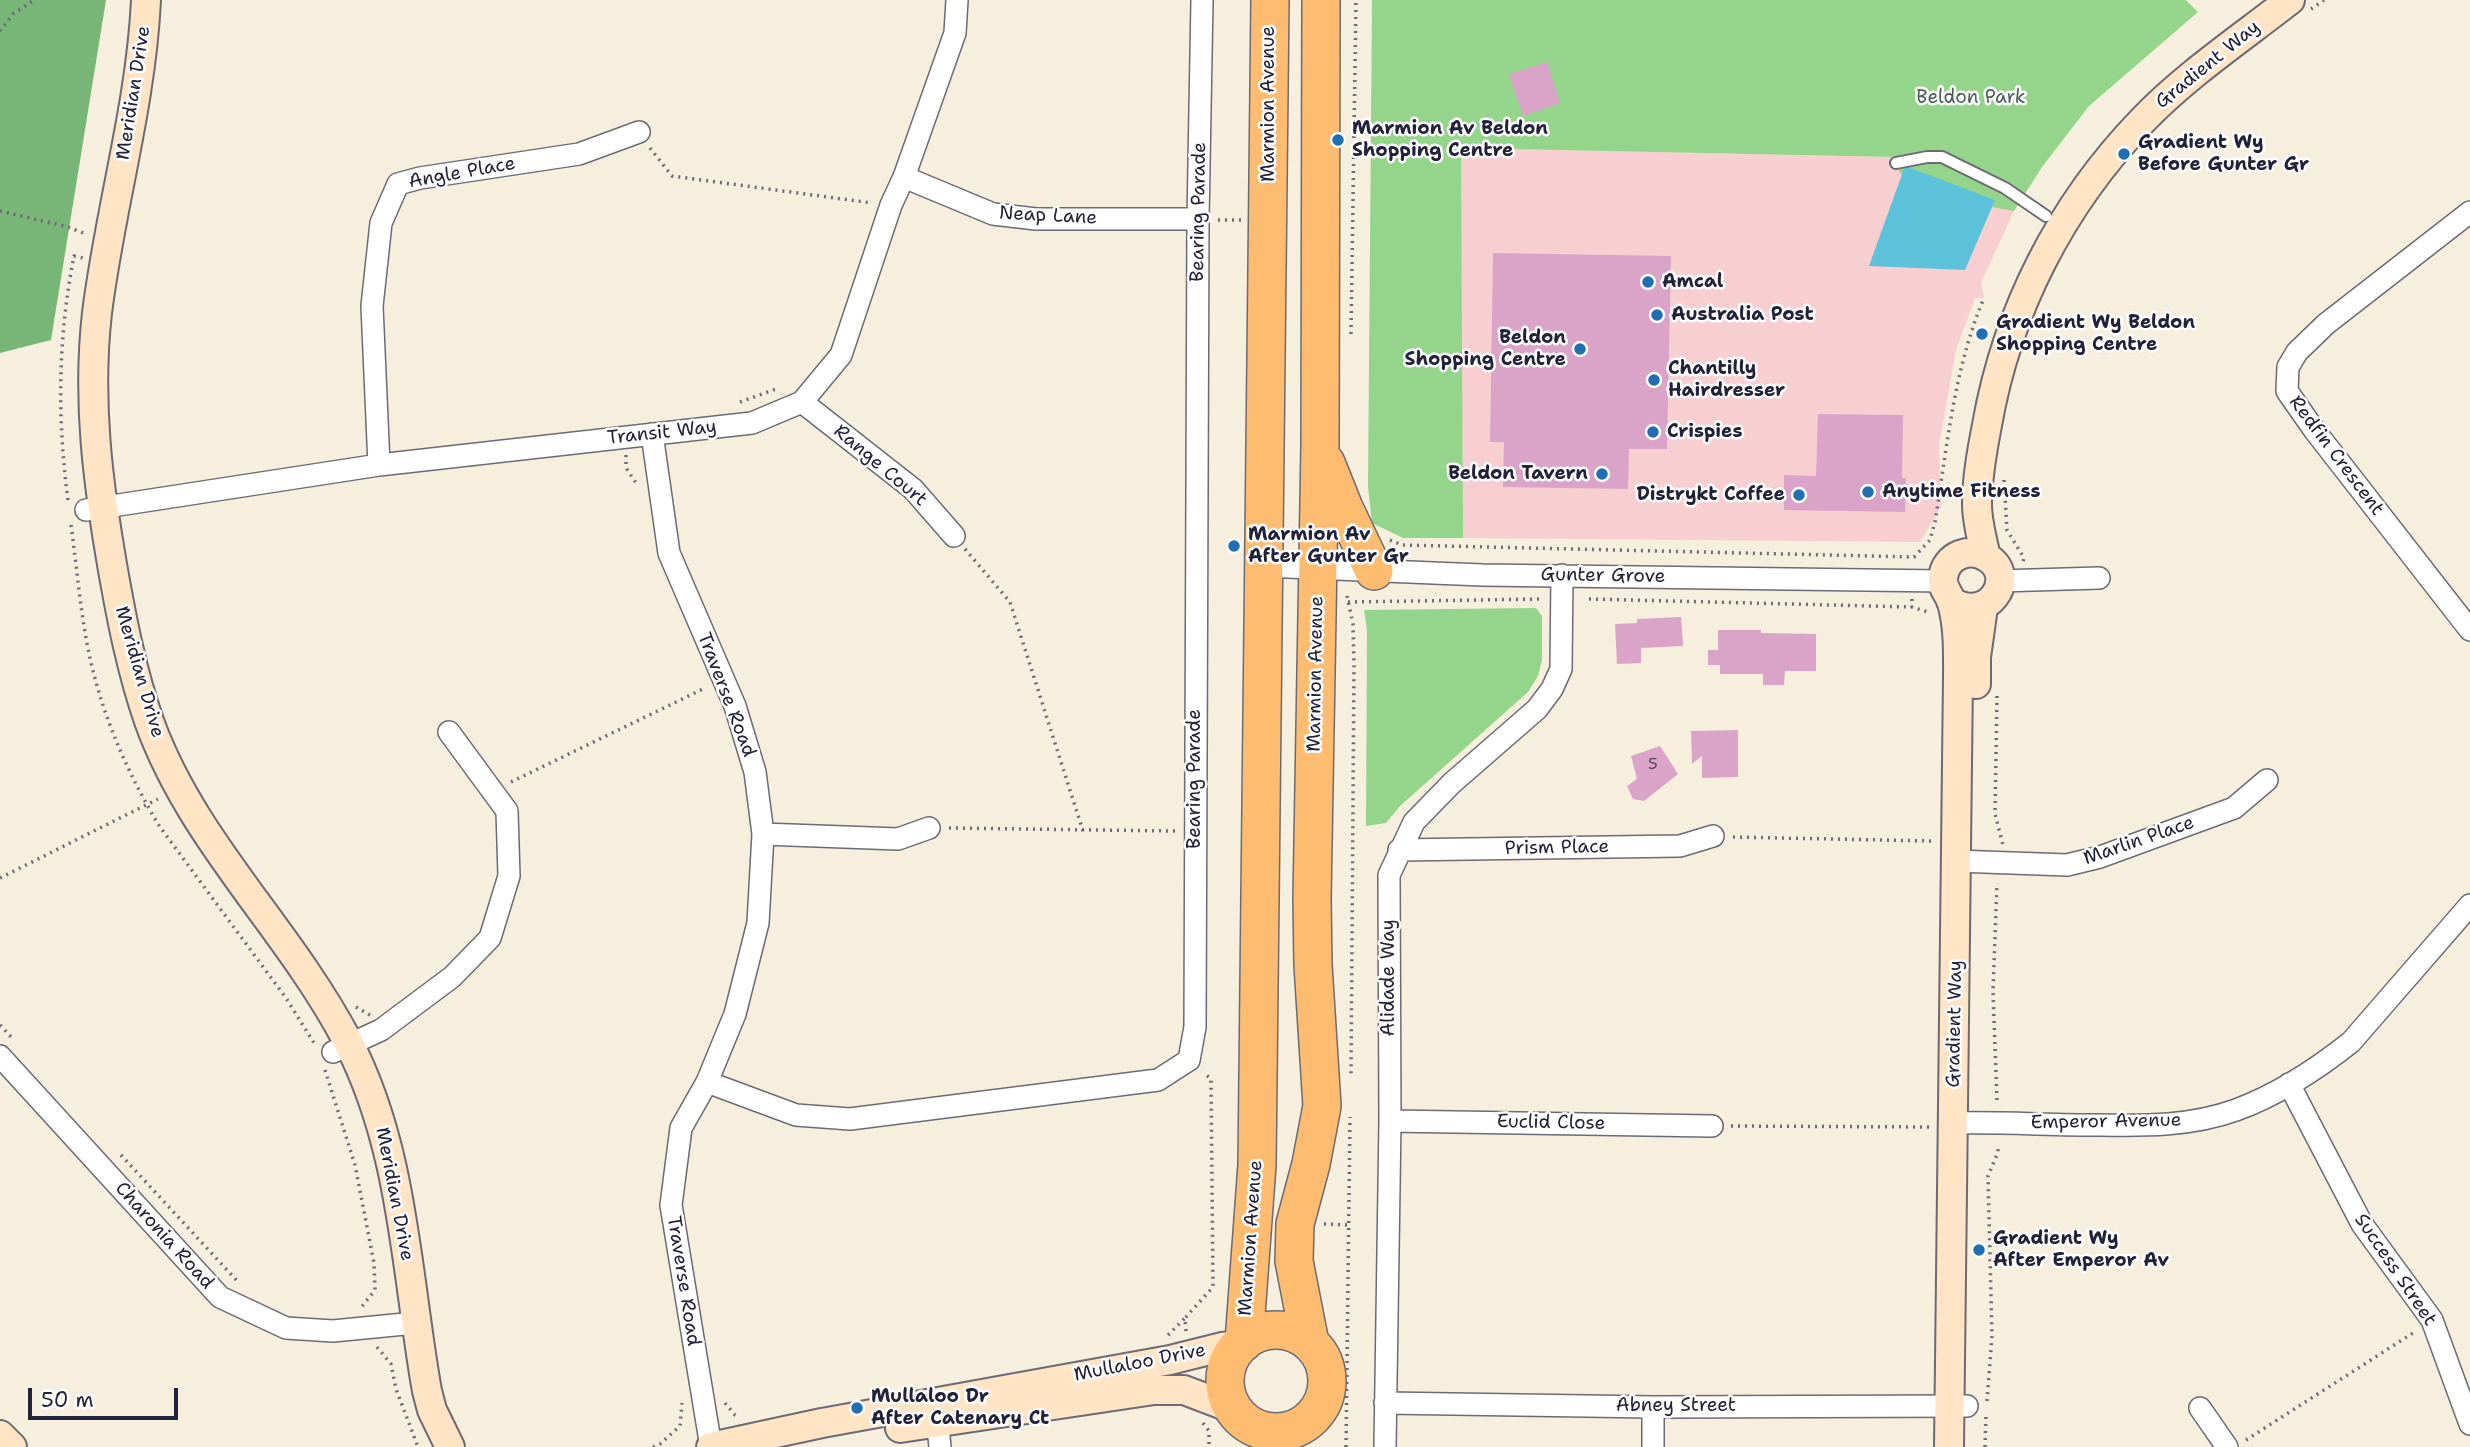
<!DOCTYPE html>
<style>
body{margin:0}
#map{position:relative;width:2470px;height:1447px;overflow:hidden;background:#f6efde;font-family:"Shantell Sans",sans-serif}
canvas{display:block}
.scale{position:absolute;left:28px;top:1388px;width:150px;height:32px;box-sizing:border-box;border:4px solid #22223b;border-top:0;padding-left:9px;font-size:21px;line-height:24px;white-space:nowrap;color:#22223b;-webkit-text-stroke:5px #fff;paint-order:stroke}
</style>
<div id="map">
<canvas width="2470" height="1447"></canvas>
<div class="scale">50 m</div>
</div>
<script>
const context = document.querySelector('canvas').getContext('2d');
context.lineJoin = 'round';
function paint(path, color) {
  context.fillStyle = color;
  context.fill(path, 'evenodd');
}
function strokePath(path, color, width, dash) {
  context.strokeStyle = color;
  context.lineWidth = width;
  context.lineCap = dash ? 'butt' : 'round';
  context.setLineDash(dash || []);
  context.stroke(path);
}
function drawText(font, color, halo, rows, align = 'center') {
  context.font = font + ' "Shantell Sans",sans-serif';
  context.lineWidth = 5;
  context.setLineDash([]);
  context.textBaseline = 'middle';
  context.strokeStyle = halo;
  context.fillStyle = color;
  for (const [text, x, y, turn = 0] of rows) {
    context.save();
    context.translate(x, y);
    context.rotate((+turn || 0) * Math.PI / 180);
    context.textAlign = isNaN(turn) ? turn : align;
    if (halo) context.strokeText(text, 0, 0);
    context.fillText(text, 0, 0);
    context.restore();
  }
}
paint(new Path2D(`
 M1460 148 1894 157 2014 211 1981 283 1984 298H1975L1956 350 1939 445 1941 507 1920 542 1463 538Z`), '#f7cfd1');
paint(new Path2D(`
 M1372 0H2186L2198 12 2089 106 2042 167 2014 211 1969 203 1900 173 1894 157 1461 148 1463 538H1403L1372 523 1368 487Z
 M1536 608 1542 616V660L1538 676 1528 692 1400 806 1386 823 1366 826 1367 630 1364 610Z`), '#94d48b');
paint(new Path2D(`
 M0 0H106L51 340 0 353Z`), '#77b677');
paint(new Path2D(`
 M1905 166 1995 200 1965 270 1869 266Z`), '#5cc2d9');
paint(new Path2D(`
 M1547 62 1560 103 1523 116 1509 74Z
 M1493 253 1671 256 1667 449H1629L1628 489 1503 487 1504 442H1490Z
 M1818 414 1903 415 1902 478H1906L1905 512 1784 510V475L1816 476Z
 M1681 617 1683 646 1641 648V663L1617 664 1615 624 1637 623V619Z
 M1718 630H1761V633L1816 634V671H1785L1784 685H1763V674H1720V665H1708V650H1718Z
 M1738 730V777L1702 778V756L1692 764 1691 731Z
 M1660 746 1678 774 1644 801 1633 799 1627 786 1637 779 1631 756Z`), '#daa4c8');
const lane = new Path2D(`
 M1896 163 1927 157H1942L2005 188 2046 216`);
const street = new Path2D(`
 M904 177 993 214 1036 219H1198
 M2470 212 2326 324 2297 352 2288 367 2287 391 2315 431 2470 630
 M802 402 913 489 954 536
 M652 434 669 553 735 706 755 772 763 834 758 923 735 1014 707 1082 681 1128 671 1205 711 1447
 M379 465 372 306 381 223 398 184 420 178 579 154 639 132
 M86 510 379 465 752 423 802 402 841 355 891 205 904 177 955 33 957 0
 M1264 566 1482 575 1943 581
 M2000 581 2099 578
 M763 834 898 839 929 828
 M1399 850 1680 846 1713 836
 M1956 861 2067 865 2100 857 2234 808 2267 780
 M333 1052 381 1030 452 977 490 938 509 876 507 811 449 732
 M0 1056 220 1297 286 1328 333 1331 415 1323
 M707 1082 796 1115 850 1119 1158 1080 1189 1060 1195 1027 1198 219 1202 0
 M2289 1084 2362 1224 2432 1320 2470 1424
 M1390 1121 1712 1126
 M1954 1123C2002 1122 2050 1125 2099 1125 2145 1126 2192 1126 2236 1110 2277 1095 2317 1069 2351 1042L2470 905
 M1385 1403 1653 1407 1967 1406
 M936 1407 940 1447
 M1653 1407V1447
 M2200 1408 2227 1447
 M1385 1447 1390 1121 1389 875 1414 822 1452 783 1537 709 1552 689 1561 669 1562 575`);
const secondary = new Path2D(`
 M146 0C141 106 110 208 97 313 87 401 98 484 113 570 122 621 132 672 149 721 192 841 288 928 347 1040 404 1148 406 1273 427 1391L432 1410 450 1447
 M1986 557C1982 539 1977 522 1977 504 1977 478 1982 451 1987 425 2007 311 2061 205 2142 121 2185 76 2240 39 2290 0
 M1976 684V657L1983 607
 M900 1428 1154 1390H1184L1234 1409
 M0 1435 12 1447
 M711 1447 822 1423 1170 1360 1222 1347 1240 1345
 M1949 1447 1958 678C1958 654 1959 627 1952 603 1949 593 1942 589 1943 578 1945 555 1971 546 1988 558 2019 579 1986 625 1951 601`);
const highway = new Path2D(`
 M1326 463 1344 508 1374 571
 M1225 1381a51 51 0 1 1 102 0a51 51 0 1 1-102 0Z
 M1244 1342 1257 1165 1270 0
 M1310 1343 1294 1261 1295 1224 1311 1164 1322 1106 1313 965 1312 899 1320 445 1321 0`);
strokePath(lane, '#6c6a74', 14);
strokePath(street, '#6c6a74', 24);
strokePath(secondary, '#6c6a74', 32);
strokePath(highway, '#6c6a74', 40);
strokePath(new Path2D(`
 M2311 9 2324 0
 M0 31 13 14 34 0
 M650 148 672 176 872 203
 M0 211 68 227 86 234
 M1218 220H1242
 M1351 334 1356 0
 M740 402 776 389
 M626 455V468L638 486
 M2004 480 2007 530 2024 558 2023 562
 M68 500C57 418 58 337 74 256L83 258
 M71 525C76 561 79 597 85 632 96 701 124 768 160 827L286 998 314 1043
 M1390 540 1402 545 1914 557 1930 540 1935 522C1947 448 1954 368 1984 298
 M965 549 1010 602 1083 831
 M1347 596 1353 624 1354 666 1351 1078
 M1589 599 1912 607
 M1912 599V607L1931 613
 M1348 602 1542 599
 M1997 696 1995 814 2003 845
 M511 782 705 688
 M949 828 1175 831
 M1733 837 1932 841
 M0 878 158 799
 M356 1007 370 1015
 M0 1025 13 1039
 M325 1070 355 1165 374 1263 375 1290 360 1309
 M1997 1100 1993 992 1997 883
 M1731 1126 1930 1127
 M121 1155 239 1283
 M1324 1224 1349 1225
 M1186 1331 1185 1318 1213 1287 1211 1079 1204 1073
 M1168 1335 1185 1318
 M377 1347 391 1364 396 1389 418 1447
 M1987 1401 1992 1336 1988 1176 1998 1152V1146
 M725 1403 735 1415 739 1416
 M1203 1423 1209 1431V1447
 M2246 1440 2416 1331
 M653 1447 660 1444 680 1426 682 1403
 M1346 1447 1350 1117
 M1985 1447 1986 1415`), '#6c6a74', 3.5, [2, 5]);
strokePath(lane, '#fff', 10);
strokePath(street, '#fff', 21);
strokePath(secondary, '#ffe4c6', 28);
strokePath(highway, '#febc70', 37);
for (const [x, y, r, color] of [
 [1338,140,7,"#1f6fb2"],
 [2124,154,7,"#1f6fb2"],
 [1648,282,7,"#1f6fb2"],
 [1657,315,7,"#1f6fb2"],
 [1982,334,7,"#1f6fb2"],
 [1580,349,7,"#1f6fb2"],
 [1654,380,7,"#1f6fb2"],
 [1653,432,7,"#1f6fb2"],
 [1602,474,7,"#1f6fb2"],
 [1868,492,7,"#1f6fb2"],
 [1799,495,7,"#1f6fb2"],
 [1234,546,7,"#1f6fb2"],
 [1979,1250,7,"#1f6fb2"],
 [857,1408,7,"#1f6fb2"]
]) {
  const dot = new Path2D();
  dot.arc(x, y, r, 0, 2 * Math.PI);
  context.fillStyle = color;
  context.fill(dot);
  strokePath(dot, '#fff', 2.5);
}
drawText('16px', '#50425e', null, [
 ["5",1653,765]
]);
drawText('19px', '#22223b', '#fff', [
 ["Gradient Way",2208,65,-39],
 ["Meridian Drive",134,93,-81],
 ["Marmion Avenue",1269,104,-90],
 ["Angle Place",462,173,-10],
 ["Bearing Parade",1199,212,-89],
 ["Neap Lane",1048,216,3],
 ["Transit Way",662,433,-6],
 ["Redfin Crescent",2336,456,53],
 ["Range Court",880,466,40],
 ["Gunter Grove",1603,576,1],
 ["Meridian Drive",139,672,74],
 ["Marmion Avenue",1316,674,-89],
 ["Traverse Road",726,695,69],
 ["Bearing Parade",1195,779,-90],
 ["Marlin Place",2139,841,-19],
 ["Prism Place",1557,848,-1],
 ["Alidade Way",1389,978,-90],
 ["Gradient Way",1955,1024,-89],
 ["Emperor Avenue",2106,1122,-1],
 ["Euclid Close",1551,1123,1],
 ["Meridian Drive",394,1194,79],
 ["Charonia Road",164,1236,48],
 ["Marmion Avenue",1251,1238,-86],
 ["Success Street",2395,1270,56],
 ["Traverse Road",683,1281,81],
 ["Mullaloo Drive",1140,1363,-11],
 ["Abney Street",1676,1406]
]);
drawText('19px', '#4a6057', '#fff', [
 ["Beldon Park",1971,98]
]);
drawText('bold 19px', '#22223b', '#fff', [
 ["Marmion Av Beldon",1352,129],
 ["Shopping Centre",1352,151],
 ["Gradient Wy",2138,143],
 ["Before Gunter Gr",2138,165],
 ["Amcal",1662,282],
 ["Australia Post",1671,315],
 ["Gradient Wy Beldon",1996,323],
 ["Shopping Centre",1996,345],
 ["Beldon",1566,338,"right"],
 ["Shopping Centre",1566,360,"right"],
 ["Chantilly",1668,369],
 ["Hairdresser",1668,391],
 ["Crispies",1667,432],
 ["Beldon Tavern",1588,474,"right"],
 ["Anytime Fitness",1882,492],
 ["Distrykt Coffee",1785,495,"right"],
 ["Marmion Av",1248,535],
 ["After Gunter Gr",1248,557],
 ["Gradient Wy",1993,1239],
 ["After Emperor Av",1993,1261],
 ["Mullaloo Dr",871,1397],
 ["After Catenary Ct",871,1419]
], 'left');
</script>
